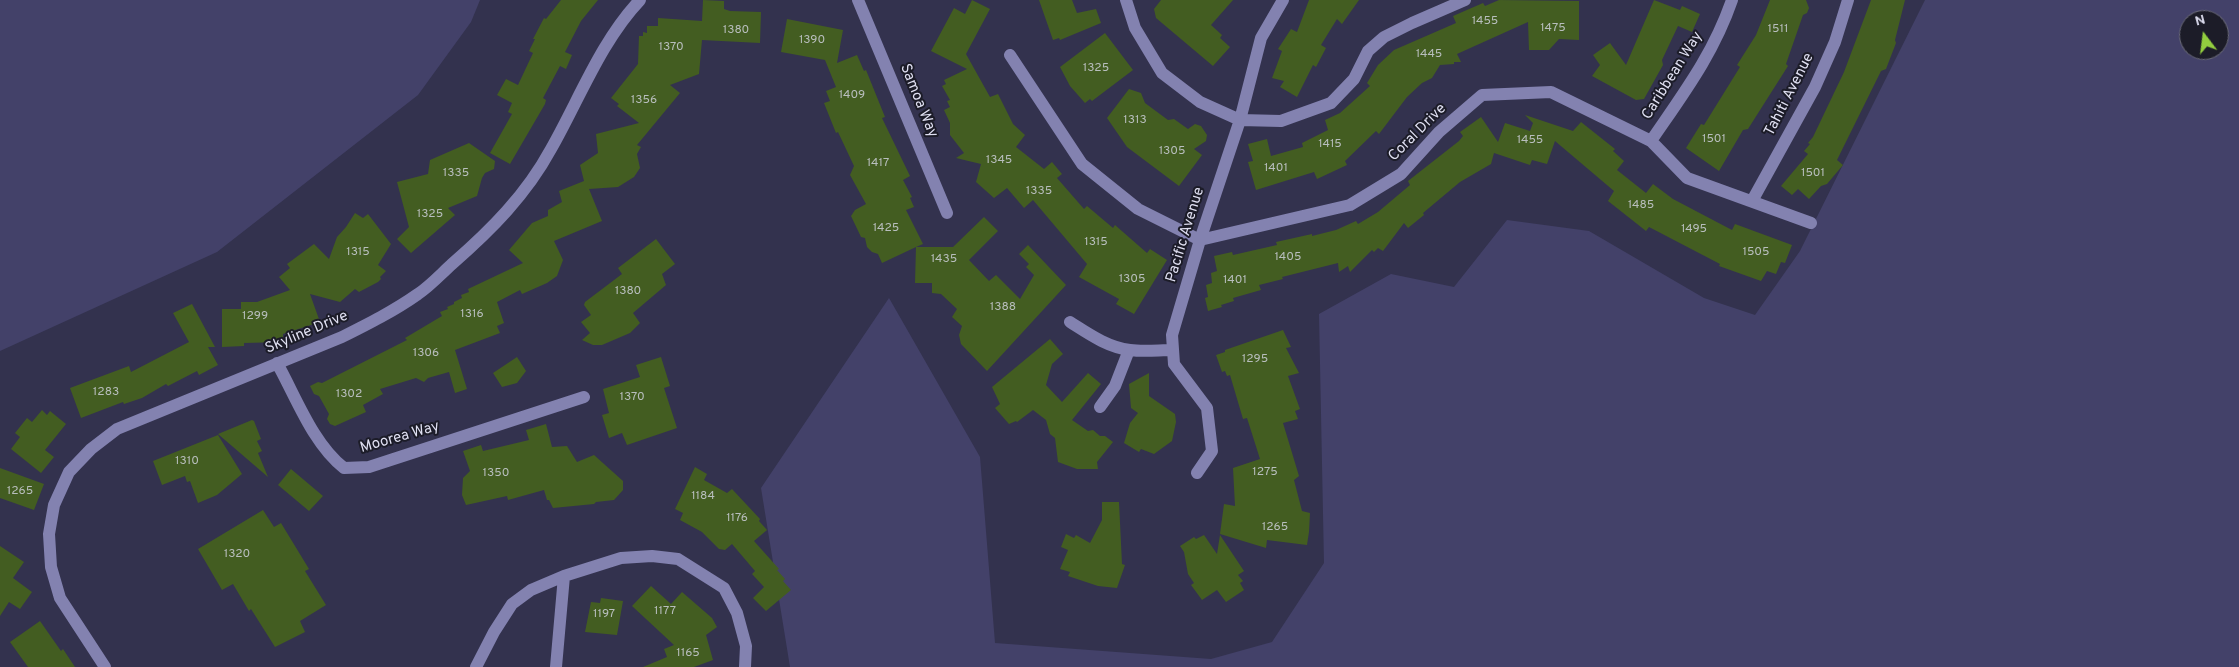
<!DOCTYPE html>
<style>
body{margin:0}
#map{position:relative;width:2239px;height:667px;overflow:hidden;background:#33324e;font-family:Overpass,sans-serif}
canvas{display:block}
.north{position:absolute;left:2179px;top:10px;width:50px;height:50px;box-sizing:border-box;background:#1c1c28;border:1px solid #6a6a78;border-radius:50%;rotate:345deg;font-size:14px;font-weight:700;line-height:20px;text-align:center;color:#dfdff1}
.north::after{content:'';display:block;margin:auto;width:18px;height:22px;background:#92cd3f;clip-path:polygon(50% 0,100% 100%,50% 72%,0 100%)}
</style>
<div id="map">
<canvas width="2239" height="667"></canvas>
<div class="north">N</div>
</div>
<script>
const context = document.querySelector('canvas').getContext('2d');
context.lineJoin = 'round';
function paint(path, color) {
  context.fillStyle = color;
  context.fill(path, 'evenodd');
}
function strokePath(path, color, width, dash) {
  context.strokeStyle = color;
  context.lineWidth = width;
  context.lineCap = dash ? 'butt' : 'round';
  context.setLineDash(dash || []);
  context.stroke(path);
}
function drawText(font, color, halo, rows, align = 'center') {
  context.font = font + ' Overpass,sans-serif';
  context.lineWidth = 4;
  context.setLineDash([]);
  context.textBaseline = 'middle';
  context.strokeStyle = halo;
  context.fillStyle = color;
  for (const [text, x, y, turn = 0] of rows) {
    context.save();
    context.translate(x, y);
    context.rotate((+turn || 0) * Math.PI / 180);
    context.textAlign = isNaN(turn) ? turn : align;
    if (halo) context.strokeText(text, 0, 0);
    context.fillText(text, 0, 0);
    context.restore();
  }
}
paint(new Path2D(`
 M0 0H480L471 22 418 95 217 252 0 351Z
 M1925 0H2239V667H790L761 488 889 298 980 457 995 643 1211 659 1272 642 1324 563 1319 314 1391 274 1454 287 1507 220 1589 231 1704 298 1755 315 1800 251ZM2189 20H2219V50H2189Z`), '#434169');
paint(new Path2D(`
 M561 0H598L581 21 565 52 572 55 566 69 560 66 543 98 546 100 545 104 510 164 490 153 512 114 508 112 512 103 497 95 506 79 518 85 533 53 529 51 535 39H533L544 18 546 19Z
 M703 0 724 1V9L730 11 761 12 760 43 702 40 699 74 670 85 680 93 637 145 641 147 637 154 640 168 634 177 618 187 589 189 602 221 554 241 563 260 557 276 547 283 522 294 520 290 497 302 504 323 497 326 500 333 455 350 467 389 455 393 449 372 428 378 424 382 416 378 380 389 383 394 363 405 366 412 335 426 330 424 327 419 329 414 319 396 314 394 310 386 318 382 322 383 407 340 405 338 442 316 440 312 448 309 447 307 454 304V302L462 298 461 295 469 292 468 289 523 263 509 250 532 223 548 216V210L562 202 559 191 584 181 580 165 598 153 596 134 639 123 617 106 619 104 611 98 638 64 639 36H643V32L647 33V26H658V18L702 21Z
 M972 0 990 9 966 54 990 97 998 94 1013 124 1025 135 1016 147 1044 169 1052 162 1062 174 1057 178 1084 209 1087 206 1113 228 1115 225 1147 253 1150 249 1167 260 1134 314 1116 304 1119 299 1079 277 1087 264 1033 200 1024 208 1007 188 994 198 976 182 981 164 956 158 964 153 950 135V123L944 110 950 107 947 101 950 100 942 86 946 84 944 80 967 69 931 51 954 8 965 14Z
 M1039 0H1072L1077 13 1096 9 1101 23 1060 40 1059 38 1053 40Z
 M1161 0H1233L1211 25 1222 35 1220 38 1230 47 1213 66 1156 18 1154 9Z
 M1309 0H1359L1342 24 1337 19 1321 45 1326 48 1316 67 1313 65 1297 97 1280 87 1284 81 1272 78 1282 51 1278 49 1291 29 1297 32Z
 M1499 0 1579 1V40L1559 39 1549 50H1529L1528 22 1457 54 1461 62H1454V64L1440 65 1432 78 1422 83 1407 97 1379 134 1376 131 1345 161 1347 165 1317 179 1314 172 1256 190 1248 162 1253 161 1248 144 1267 139 1271 156 1303 147 1302 143 1328 130 1325 120 1340 113 1370 86 1367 83 1378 65 1394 50 1456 23 1453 16 1483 3 1485 6Z
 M1654 0 1680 10 1682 6 1700 14 1692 32 1678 26 1662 60 1663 65 1644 99 1636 100 1592 76 1600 65 1593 55 1610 43 1626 65Z
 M1770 0H1806L1809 8 1807 13 1803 15 1786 64 1788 66 1748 129 1743 130 1719 171 1686 148 1701 124 1704 125 1740 67 1737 65 1756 35Z
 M1871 0H1905L1895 40 1896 43 1886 69 1881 71 1837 160 1843 165 1827 184 1821 186 1809 199 1798 189 1792 195 1781 186 1808 154 1804 151 1810 144 1808 143 1813 137 1844 72Z
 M787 19 843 30 837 63 857 55 864 71 866 70 885 117 882 118 910 176 903 180 912 197 910 198 914 207 906 210 923 244 916 247H953L984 217 998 231 969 260 989 281 996 275 1020 299 1034 275 1026 267 1029 264 1019 254 1028 245 1066 285 987 371 961 344 959 335 962 326 952 317 957 309 941 294 932 293V283H915L916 247 882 263 878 254 872 252 867 247 865 238 861 237 851 216 855 210 866 204 850 175 854 166 838 132 836 133 824 103 830 101 826 91 836 87 825 60 781 52Z
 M1105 33 1133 70 1092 101 1090 99 1085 103 1070 86 1060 67Z
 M1129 89 1141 93 1145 103 1168 120 1174 119 1188 129 1195 124 1201 126 1207 135 1206 141 1194 149 1202 155 1179 186 1127 147 1107 118Z
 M1525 115 1573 131 1581 122 1615 149 1613 151 1624 161 1617 170 1646 193 1653 184 1673 199 1732 230 1735 224 1792 245 1785 263 1781 262 1776 274 1767 271 1761 281 1719 266 1720 264 1649 227 1646 231 1608 201 1614 191 1555 141 1547 164 1532 160 1530 165 1494 153 1491 164 1460 182 1423 213 1424 215 1408 228 1404 223 1383 251 1378 248 1374 252 1372 250 1350 272 1348 266 1339 272 1338 263 1282 277 1283 279 1259 285 1261 290 1233 298 1234 301 1221 305 1222 307 1208 311 1205 298 1208 297 1206 285 1212 283 1211 273 1217 271 1214 256 1232 252 1233 255 1277 245 1276 242 1312 234V236L1336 230 1356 221 1358 224 1378 212 1410 185 1408 181 1459 141 1463 136 1460 132 1481 117 1498 142 1505 123 1530 131 1533 123Z
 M469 143 495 161 494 169 485 173 482 178 477 196 448 208 455 215 411 253 397 239 409 227 397 182 428 174 430 160Z
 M355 213 363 218 368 214 391 244 378 265 386 271 380 277 381 279 378 282 359 292 355 289 340 302 310 294 320 322 283 334V342L244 343V346L222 347V309H241V302H257L290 290 279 277 290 268 287 264 314 244 329 259 337 237 346 227Z
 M656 239 675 264 662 274 666 285 633 313 640 323 630 333 602 345H593L582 340 590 333 581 322 591 315 584 305 585 302 622 274 618 268Z
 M192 304 215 347H208L218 365 199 375 197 371 168 386 166 384 142 398 124 404 123 402 81 418 70 388 129 366 131 372 189 342 173 313Z
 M1283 330 1291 347 1286 348 1299 373 1288 376 1300 409 1295 411 1298 419 1283 423 1299 476 1294 480 1302 511 1310 513 1309 532 1307 545 1267 540 1266 548 1220 534 1224 504 1235 506 1233 468 1260 459 1247 418 1243 419 1230 375 1227 376 1225 371 1222 372 1216 355 1225 352V350Z
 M1050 339 1063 354 1052 364 1046 385 1062 402 1088 373 1101 384 1072 420 1088 431 1093 430 1100 436H1105L1113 442 1097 462 1098 469H1077L1058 462 1055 438 1050 434 1046 420 1033 410 1017 422 1016 421 1009 424 995 408 1000 404 992 387Z
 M517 357 526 371 517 383 502 387 493 373Z
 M661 357 670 386 664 388 677 428 627 445 622 433 609 438 602 415 609 413 603 389 640 377 636 365Z
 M1149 373V396L1175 414 1176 422 1172 441 1154 454 1141 449 1139 452 1124 443 1130 423 1138 413 1131 408 1129 384Z
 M42 410 47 415 50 411 66 424 45 450 54 457 41 473 11 449 20 437 15 433 27 418 32 422Z
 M252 420 254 421 261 439 257 441 262 451 258 453 268 477 218 434Z
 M546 424 552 447 567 446 577 462 594 455 623 481V490L614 500 596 502 594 504 553 508 549 500H547L544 490 508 500 507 496 466 505 462 495 463 478 470 471 463 451 481 445 483 451 529 440 526 430Z
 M218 435 242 474 217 495 198 503 190 481 187 482 185 476 162 485 153 461Z
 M695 467 707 474 704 480 727 493 732 489 760 519 759 521 767 530 754 541 779 569 777 570 785 579 783 581 791 590 766 611 753 598 764 587 752 574 755 571 732 544 725 550 719 549 702 532 680 520 683 513 675 509Z
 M0 468 44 484 34 510 0 498Z
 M291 469 323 496 309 511 278 485Z
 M1102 502H1119L1122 564 1125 565 1117 588 1098 586 1068 576 1070 572 1060 569 1068 550 1061 547 1066 534 1074 538 1076 535 1090 543 1102 520Z
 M263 510 274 527 281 523 309 569 305 571 326 605 300 621 305 632 275 647 251 609 249 611 233 584 222 590 198 549Z
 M1204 535 1217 554 1220 535 1244 571 1238 575 1243 581 1240 583 1244 590 1226 602 1217 590 1202 600 1191 585 1194 583 1188 574 1184 552 1180 546 1194 537 1196 539Z
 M0 546 24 562 13 578 32 592 20 609 9 602 0 616Z
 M651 586 671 604 682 592 712 618 717 627 706 635 713 660 694 667H643L667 657 664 649 674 645 632 606Z
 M601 598 623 601 617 635 585 632 591 602 600 603Z
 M40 621 61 651 63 649 75 667H28L10 642Z`), '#435d21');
strokePath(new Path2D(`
 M858 0 947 213
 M1126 0 1135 28 1162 73 1200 102 1240 120 1281 121 1331 103 1354 79 1368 51 1384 37 1412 23 1465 0
 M1010 55 1082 164 1138 209 1200 240 1350 205 1401 174 1439 132 1482 95 1551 92 1651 141 1687 178 1811 223
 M1651 141C1683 94 1713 55 1732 0
 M1752 201 1815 87 1835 42 1848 0
 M1070 322C1089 334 1107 347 1130 350 1144 352 1159 350 1173 350
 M277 363C296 397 313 444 344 468L369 467 584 397
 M1100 407 1115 386 1129 350
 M1197 473 1212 451 1207 408 1174 364 1172 335 1200 240 1240 120 1261 38 1283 0
 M105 667 60 598 51 567 49 534 54 505 69 472 91 449 117 429 342 337C368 324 394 311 418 294 430 286 441 274 452 264 491 230 526 195 551 149 579 100 601 41 640 0
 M476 667 494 632 512 604 531 590 564 576 621 558 652 556 678 559 724 588 737 613 746 646 745 667
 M556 667 564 576`), '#8382b0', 12);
drawText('12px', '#b8bebd', null, [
 ["1455",1485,22],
 ["1475",1553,29],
 ["1511",1778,30],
 ["1380",736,31],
 ["1390",812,41],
 ["1370",671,48],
 ["1445",1429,55],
 ["1325",1096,69],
 ["1409",852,96],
 ["1356",644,101],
 ["1313",1135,121],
 ["1501",1714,140],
 ["1455",1530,141],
 ["1415",1330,145],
 ["1305",1172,152],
 ["1345",999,161],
 ["1417",878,164],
 ["1401",1276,169],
 ["1335",456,174],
 ["1501",1813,174],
 ["1335",1039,192],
 ["1485",1641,206],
 ["1325",430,215],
 ["1425",886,229],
 ["1495",1694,230],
 ["1315",1096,243],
 ["1315",358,253],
 ["1505",1756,253],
 ["1405",1288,258],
 ["1435",944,260],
 ["1305",1132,280],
 ["1401",1235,281],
 ["1380",628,292],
 ["1388",1003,308],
 ["1316",472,315],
 ["1299",255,317],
 ["1306",426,354],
 ["1295",1255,360],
 ["1283",106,393],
 ["1302",349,395],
 ["1370",632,398],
 ["1310",187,462],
 ["1275",1265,473],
 ["1350",496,474],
 ["1265",20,492],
 ["1184",703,497],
 ["1176",737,519],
 ["1265",1275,528],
 ["1320",237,555],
 ["1177",665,612],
 ["1197",604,615],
 ["1165",688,654]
]);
drawText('15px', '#dfdff1', '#1c1c28', [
 ["Caribbean Way",1673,76,-58],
 ["Tahiti Avenue",1790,95,-63],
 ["Samoa Way",918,101,68],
 ["Coral Drive",1418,133,-45],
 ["Pacific Avenue",1186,235,-73],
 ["Skyline Drive",307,333,-23],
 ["Moorea Way",400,438,-16]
]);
</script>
